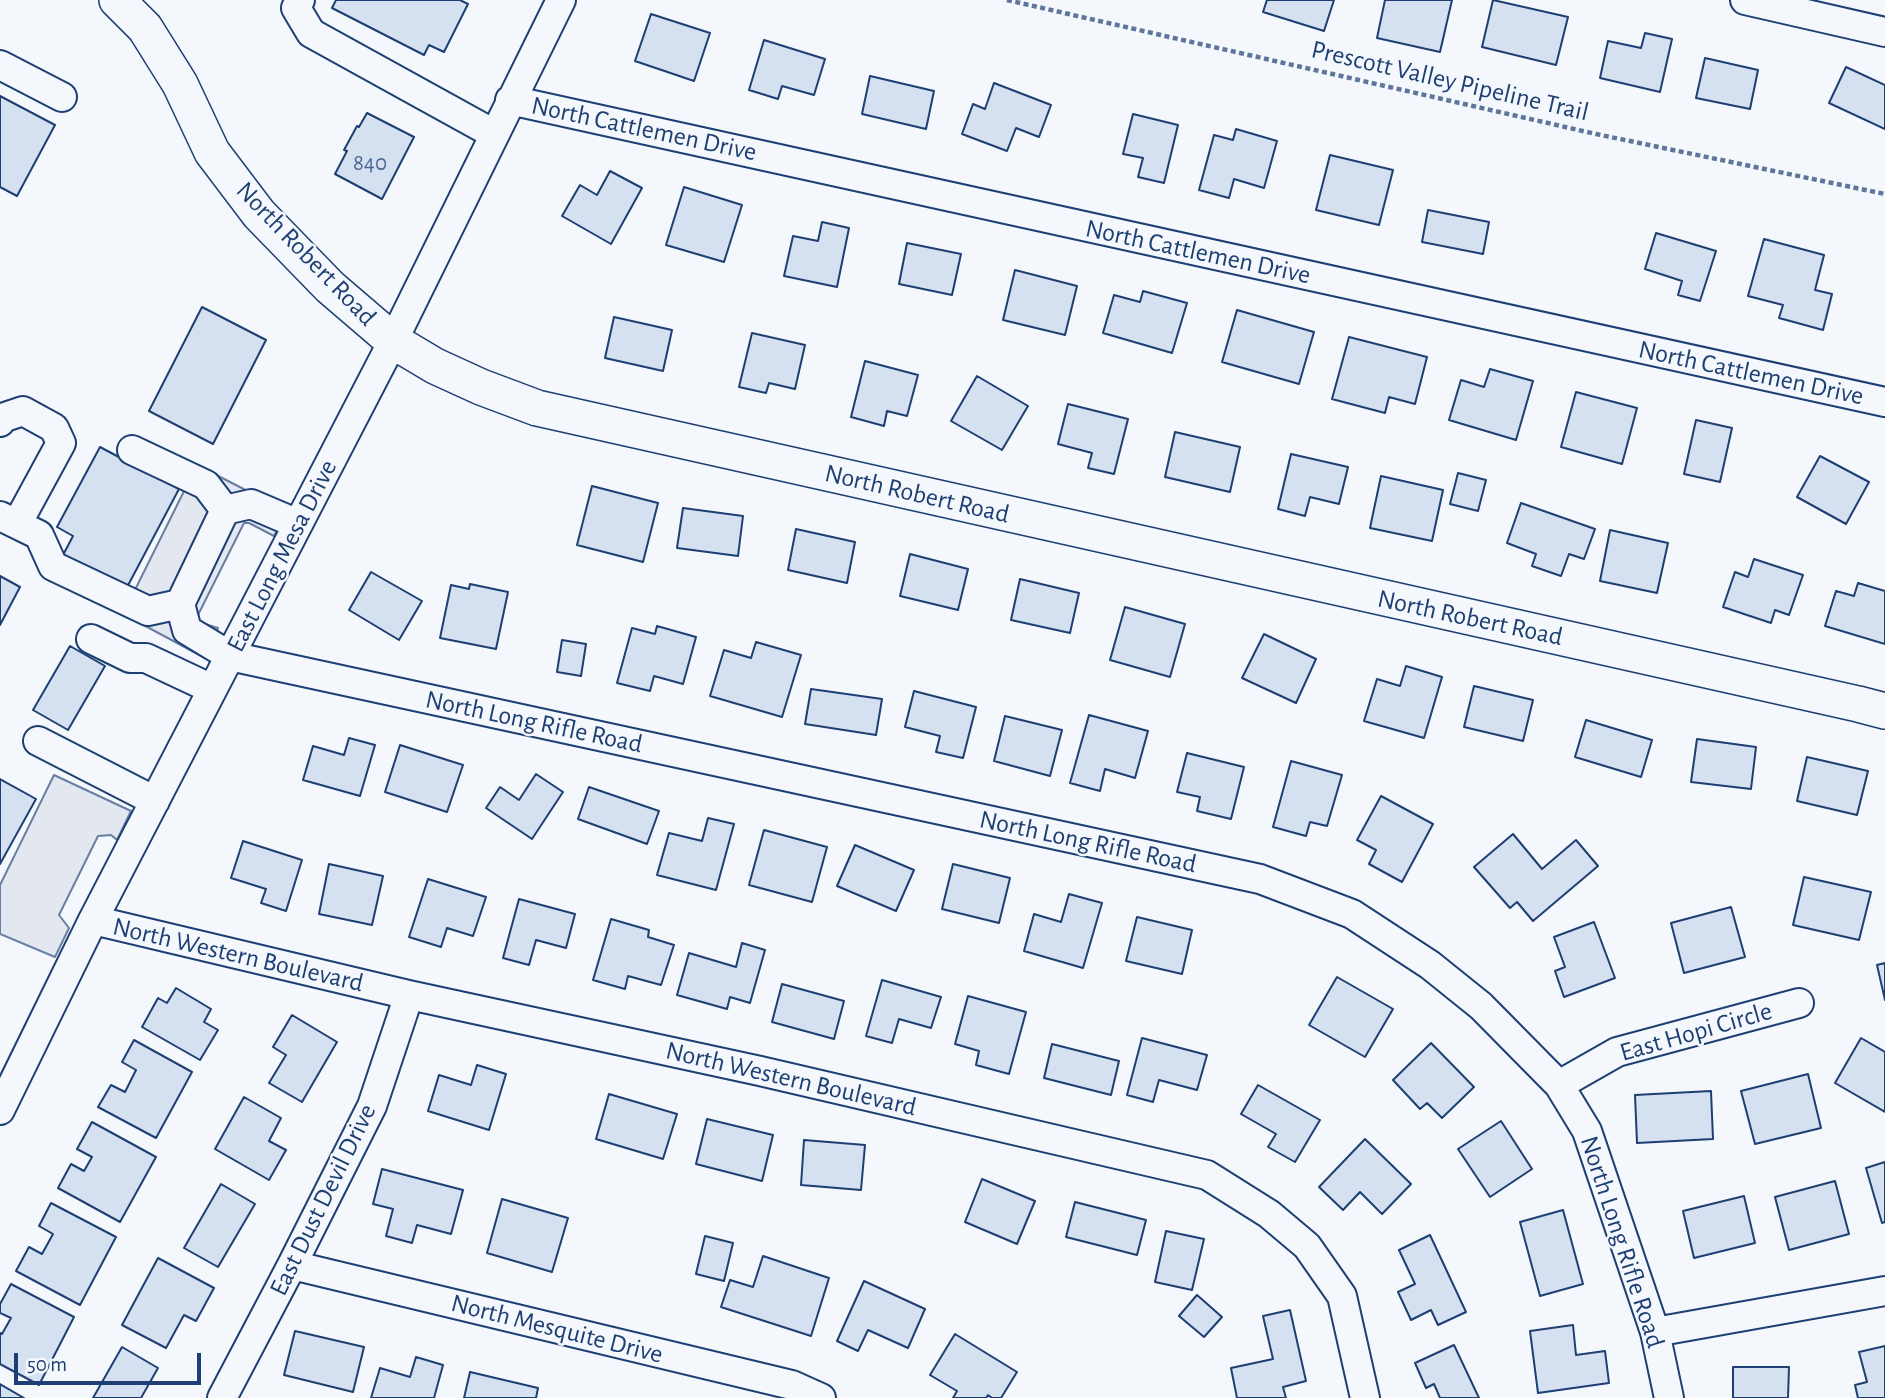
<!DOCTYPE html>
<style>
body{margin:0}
#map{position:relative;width:1885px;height:1398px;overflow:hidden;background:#f4f7fb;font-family:"Alegreya Sans",sans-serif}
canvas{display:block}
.scale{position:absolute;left:14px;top:1353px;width:187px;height:32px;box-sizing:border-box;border:4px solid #1d3f73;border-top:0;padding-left:9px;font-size:21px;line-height:24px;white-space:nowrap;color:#1d3f73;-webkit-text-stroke:5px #f4f7fb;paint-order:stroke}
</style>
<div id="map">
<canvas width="1885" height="1398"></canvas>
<div class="scale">50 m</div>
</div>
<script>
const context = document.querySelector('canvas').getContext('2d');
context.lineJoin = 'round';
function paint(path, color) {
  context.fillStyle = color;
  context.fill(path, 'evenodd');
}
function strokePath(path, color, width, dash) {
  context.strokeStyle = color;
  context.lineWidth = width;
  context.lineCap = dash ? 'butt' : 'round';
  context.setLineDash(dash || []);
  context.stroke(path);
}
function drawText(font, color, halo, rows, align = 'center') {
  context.font = font + ' "Alegreya Sans",sans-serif';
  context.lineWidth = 5;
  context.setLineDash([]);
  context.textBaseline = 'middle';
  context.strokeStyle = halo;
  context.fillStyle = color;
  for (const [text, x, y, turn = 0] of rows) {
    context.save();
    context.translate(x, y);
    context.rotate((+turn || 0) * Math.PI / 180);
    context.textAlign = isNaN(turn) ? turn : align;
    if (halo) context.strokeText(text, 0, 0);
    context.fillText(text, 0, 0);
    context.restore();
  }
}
const parking = new Path2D(`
 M197 465 265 500 290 505 274 536 249 523H244L196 619 205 624 218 628 205 658 123 614Z
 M54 775 131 811 117 840 111 835 98 836 59 915 69 928 55 957 0 934V885Z`);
paint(parking, '#e3e8f0');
strokePath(parking, '#687fa3', 2);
const building = new Path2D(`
 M336 0H460L468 4 444 52 429 45 424 55 332 8Z
 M1267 0H1334L1324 31 1263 12Z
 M1385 0H1452L1440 52 1377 38Z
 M1493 0 1568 17 1556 65 1482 47Z
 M651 14 710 33 694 81 635 61Z
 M1645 33 1672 39 1660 92 1600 78 1608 41 1641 48Z
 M764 40 825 59 814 95 782 86 778 99 749 90Z
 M1705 58 1758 70 1750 109 1696 98Z
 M1846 67 1885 85V129L1829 103Z
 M870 76 934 91 926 129 862 114Z
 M994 83 1051 105 1039 137 1016 128 1007 151 962 134 973 104 985 109Z
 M0 96 55 125 17 196 0 187Z
 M367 113 414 137 382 199 335 174 347 151 344 150 357 126 359 127Z
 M1133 114 1178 125 1164 183 1138 177 1143 158 1123 154Z
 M1236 129 1277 141 1264 188 1234 179 1229 198 1199 190 1214 135 1233 140Z
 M1330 155 1393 170 1379 225 1316 210Z
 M610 171 642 188 611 244 562 216 580 185 597 195Z
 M684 187 742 205 724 262 666 245Z
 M1428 210 1489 222 1483 254 1422 242Z
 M822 222 849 228 837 287 784 276 793 236 818 241Z
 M1656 233 1716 251 1700 301 1678 295 1682 281 1645 269Z
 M1764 239 1824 255 1815 290 1832 294 1823 330 1779 318 1783 305 1748 296Z
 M907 243 961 254 952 295 899 284Z
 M1015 270 1077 286 1065 335 1003 320Z
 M1143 291 1187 303 1172 353 1103 333 1114 295 1140 302Z
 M202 307 266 340 213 444 149 411Z
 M1237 310 1314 332 1299 384 1222 362Z
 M614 317 672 330 663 371 605 358Z
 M752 333 805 345 795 389 769 383 766 393 739 387Z
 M1349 337 1427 357 1415 404 1389 397 1385 413 1332 399Z
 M865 361 918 375 907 416 887 411 884 426 851 417Z
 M1490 369 1533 381 1516 440 1449 420 1461 380 1484 387Z
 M977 376 1028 406 1002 450 951 421Z
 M1576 392 1637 408 1622 464 1561 447Z
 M1068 404 1128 419 1114 474 1088 468 1092 453 1058 444Z
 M1696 420 1732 428 1720 482 1684 474Z
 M1175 432 1240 447 1230 492 1165 477Z
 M100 447 179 489 125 591 62 557 73 536 57 527Z
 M1291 454 1348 467 1339 504 1310 497 1305 516 1278 509Z
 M1820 456 1869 482 1846 524 1797 497Z
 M1458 473 1486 480 1478 511 1450 504Z
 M1381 476 1443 490 1432 541 1370 528Z
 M592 486 658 503 643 562 577 545Z
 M1521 503 1595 529 1584 559 1569 554 1561 576 1532 566 1536 554 1507 543Z
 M683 508 743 516 738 556 677 548Z
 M796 529 855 542 847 583 788 570Z
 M1610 530 1668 543 1657 593 1600 581Z
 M910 554 968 569 958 610 900 596Z
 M1754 559 1803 575 1789 615 1775 610 1771 623 1723 607 1735 572 1748 577Z
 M371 572 422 601 399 640 349 610Z
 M0 576 20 587 0 625Z
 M1020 579 1079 593 1070 633 1011 620Z
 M1858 583 1885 591V644L1825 626 1836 591 1854 596Z
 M470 584 508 592 496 649 440 638 451 585 469 589Z
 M1125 607 1185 624 1170 677 1110 660Z
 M657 626 696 637 683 684 654 676 650 691 617 683 632 628 655 634Z
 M1264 634 1316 659 1296 703 1242 678Z
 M562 640 586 644 581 676 557 672Z
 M756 642 801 655 782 717 710 696 724 650 751 658Z
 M70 646 105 666 68 730 33 710Z
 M1406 666 1442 677 1424 738 1364 721 1377 679 1400 686Z
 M1474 686 1533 700 1523 741 1464 727Z
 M811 689 882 699 876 735 805 724Z
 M914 691 976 707 963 758 936 752 940 736 905 727Z
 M1089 715 1148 731 1135 778 1105 769 1100 791 1070 783Z
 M1005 716 1062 730 1050 776 994 761Z
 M1586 720 1652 740 1641 777 1575 757Z
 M349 738 375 745 360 796 303 780 313 746 344 755Z
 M1697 739 1756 747 1751 789 1691 782Z
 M400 745 463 765 447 812 385 792Z
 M1187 753 1244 767 1231 819 1197 811 1200 797 1177 792Z
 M1807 757 1868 771 1857 815 1797 801Z
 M1291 761 1342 775 1327 826 1310 822 1306 836 1273 827Z
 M536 774 563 792 532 839 486 808 500 787 519 800Z
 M0 779 36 799 0 864Z
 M589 787 659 811 647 844 578 819Z
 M1381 796 1433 824 1402 882 1369 864 1376 850 1357 840Z
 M708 818 734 824 716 890 657 875 669 833 702 841Z
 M764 830 827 847 812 902 749 885Z
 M1513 834 1542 869 1576 840 1598 866 1533 921 1517 902 1510 908 1474 867Z
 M243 841 302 860 286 911 261 903 266 889 231 878Z
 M855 845 914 870 896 911 837 886Z
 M329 864 383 876 372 925 319 914Z
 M953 864 1010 878 999 923 942 909Z
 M1804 877 1871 892 1859 940 1793 925Z
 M428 879 486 897 473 936 447 928 441 947 409 937Z
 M1069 894 1102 903 1083 968 1024 951 1034 914 1061 922Z
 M519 899 575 914 566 948 536 940 529 965 503 958Z
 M1731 907 1745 957 1684 973 1671 923Z
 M1137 917 1192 930 1182 974 1126 961Z
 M611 919 649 930 648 937 674 945 661 985 628 976 625 989 593 980Z
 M1594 922 1615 978 1564 997 1555 971 1565 967 1554 937Z
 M742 943 765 950 750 1003 730 997 727 1009 677 995 689 953 736 967Z
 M1885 963V1000L1877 965Z
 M1337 977 1393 1009 1365 1057 1309 1025Z
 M882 980 941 997 931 1028 899 1019 892 1043 866 1036Z
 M782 984 844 1001 834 1039 772 1022Z
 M176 988 211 1009 204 1022 218 1030 200 1060 142 1027 158 998 167 1003Z
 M968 996 1026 1012 1009 1074 976 1065 979 1051 955 1044Z
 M292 1015 337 1042 302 1102 269 1083 286 1055 273 1047Z
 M1142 1038 1207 1055 1197 1090 1159 1080 1153 1102 1127 1095Z
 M1861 1038 1885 1052V1112L1835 1083Z
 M134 1040 192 1072 156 1138 98 1107 111 1085 125 1092 136 1070 122 1062Z
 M1431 1043 1474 1087 1442 1118 1427 1103 1420 1109 1393 1080Z
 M1052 1044 1119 1061 1111 1095 1044 1078Z
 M477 1065 506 1074 489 1130 428 1111 439 1075 471 1085Z
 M1808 1074 1821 1128 1755 1144 1741 1091Z
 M1258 1085 1320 1120 1295 1162 1268 1147 1276 1134 1241 1114Z
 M1711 1091 1713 1139 1637 1143 1635 1095Z
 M609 1094 677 1114 663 1159 596 1139Z
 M244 1097 281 1118 269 1141 286 1150 269 1180 215 1149Z
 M707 1119 773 1135 762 1181 696 1164Z
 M1501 1121 1532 1169 1490 1197 1458 1149Z
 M92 1122 156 1157 120 1222 58 1188 71 1164 84 1171 92 1157 77 1149Z
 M1365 1139 1411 1184 1382 1214 1360 1192 1343 1210 1319 1187Z
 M804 1140 865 1145 861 1190 801 1185Z
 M1885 1162V1222L1882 1223 1866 1168Z
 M382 1169 463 1190 451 1234 417 1225 412 1243 386 1236 393 1209 373 1204Z
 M982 1179 1035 1201 1017 1244 965 1222Z
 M1835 1181 1849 1234 1789 1250 1775 1197Z
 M221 1184 255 1204 218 1267 184 1248Z
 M1744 1196 1755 1243 1694 1258 1683 1211Z
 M502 1199 568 1218 552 1272 487 1253Z
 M1075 1202 1146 1220 1137 1255 1066 1237Z
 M51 1203 116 1237 80 1305 16 1271 29 1247 42 1254 53 1234 39 1226Z
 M1563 1210 1583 1284 1540 1296 1520 1222Z
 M1166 1231 1204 1239 1192 1290 1155 1282Z
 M1430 1235 1466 1312 1438 1325 1431 1310 1411 1320 1398 1292 1415 1284 1399 1250Z
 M705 1236 733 1243 724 1281 696 1274Z
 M763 1256 829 1278 811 1336 721 1307 730 1280 753 1287Z
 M158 1258 214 1288 196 1321 184 1315 166 1348 122 1325Z
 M864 1281 925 1309 908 1348 868 1330 858 1351 837 1341Z
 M11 1284 74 1317 39 1385 0 1364V1333L2 1334 11 1318 0 1313V1304Z
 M1197 1295 1222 1317 1204 1337 1179 1316Z
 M1290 1310 1306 1381 1283 1387 1286 1398H1237L1231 1368 1273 1359 1263 1316Z
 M1573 1325 1576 1355 1605 1351 1609 1383 1538 1393 1530 1331Z
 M295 1331 364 1347 353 1392 284 1375Z
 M955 1334 1017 1372 1001 1398H992L988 1395 986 1398H953L957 1391 930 1375Z
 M1454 1345 1479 1398H1440L1434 1384 1426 1388 1415 1363Z
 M1885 1346V1398H1858L1855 1385 1867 1382 1859 1352Z
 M122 1347 158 1368 141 1398H93Z
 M416 1357 443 1365 434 1398H371L380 1368 410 1377Z
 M1733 1367H1789L1788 1398H1733Z
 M470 1372 538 1388 536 1398H464Z
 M0 1384 24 1398H0Z`);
paint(building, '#d5e0f0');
strokePath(building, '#1d3f73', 2);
const minor = new Path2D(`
 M300 0 296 8 311 33 494 134
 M1745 0 1885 32
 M0 65 62 97
 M510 100 1885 402
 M0 422 2 418 23 411 54 428 61 443 17 524
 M132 450 206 485 225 510
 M0 516 39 535 53 566 148 611 180 604
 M298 524 251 504 225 510 180 604 187 630 230 656 1260 879 1352 914 1430 965 1481 1006 1559 1085 1587 1131 1655 1332 1669 1398
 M91 639 130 658H146L212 689
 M38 741 155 801
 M93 920 409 995 760 1071 1207 1175 1269 1214 1307 1246 1342 1296 1365 1398
 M1559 1085 1617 1052 1799 1003
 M0 1110 93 920 393 341 561 0
 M292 1265 792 1385 821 1398
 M1655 1332 1885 1291
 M222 1398 292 1265 372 1106 409 995`);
const major = new Path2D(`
 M117 0 145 28 180 84 212 152 259 214 330 287 393 341 435 366 481 387 537 408 1858 704 1885 711`);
strokePath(minor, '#1d3f73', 32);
strokePath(major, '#1d3f73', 38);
strokePath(new Path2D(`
 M1007 0 1596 134 1885 194`), '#5e769c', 4.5, [5, 3.5]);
strokePath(minor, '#f4f7fb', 28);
strokePath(major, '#f4f7fb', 35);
drawText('23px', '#4b6792', null, [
 ["840",370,163]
]);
drawText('26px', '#1d3f73', '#f4f7fb', [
 ["Prescott Valley Pipeline Trail",1450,81,13],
 ["North Cattlemen Drive",644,129,12],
 ["North Cattlemen Drive",1198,252,12],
 ["North Robert Road",306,254,46],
 ["North Cattlemen Drive",1751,373,12],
 ["North Robert Road",917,494,13],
 ["East Long Mesa Drive",282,556,-63],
 ["North Robert Road",1470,618,12],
 ["North Long Rifle Road",534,722,12],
 ["North Long Rifle Road",1088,842,12],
 ["North Western Boulevard",238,955,13],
 ["East Hopi Circle",1696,1032,-16],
 ["North Western Boulevard",791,1079,13],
 ["East Dust Devil Drive",323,1200,-64],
 ["North Long Rifle Road",1622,1242,72],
 ["North Mesquite Drive",557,1329,14]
]);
</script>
